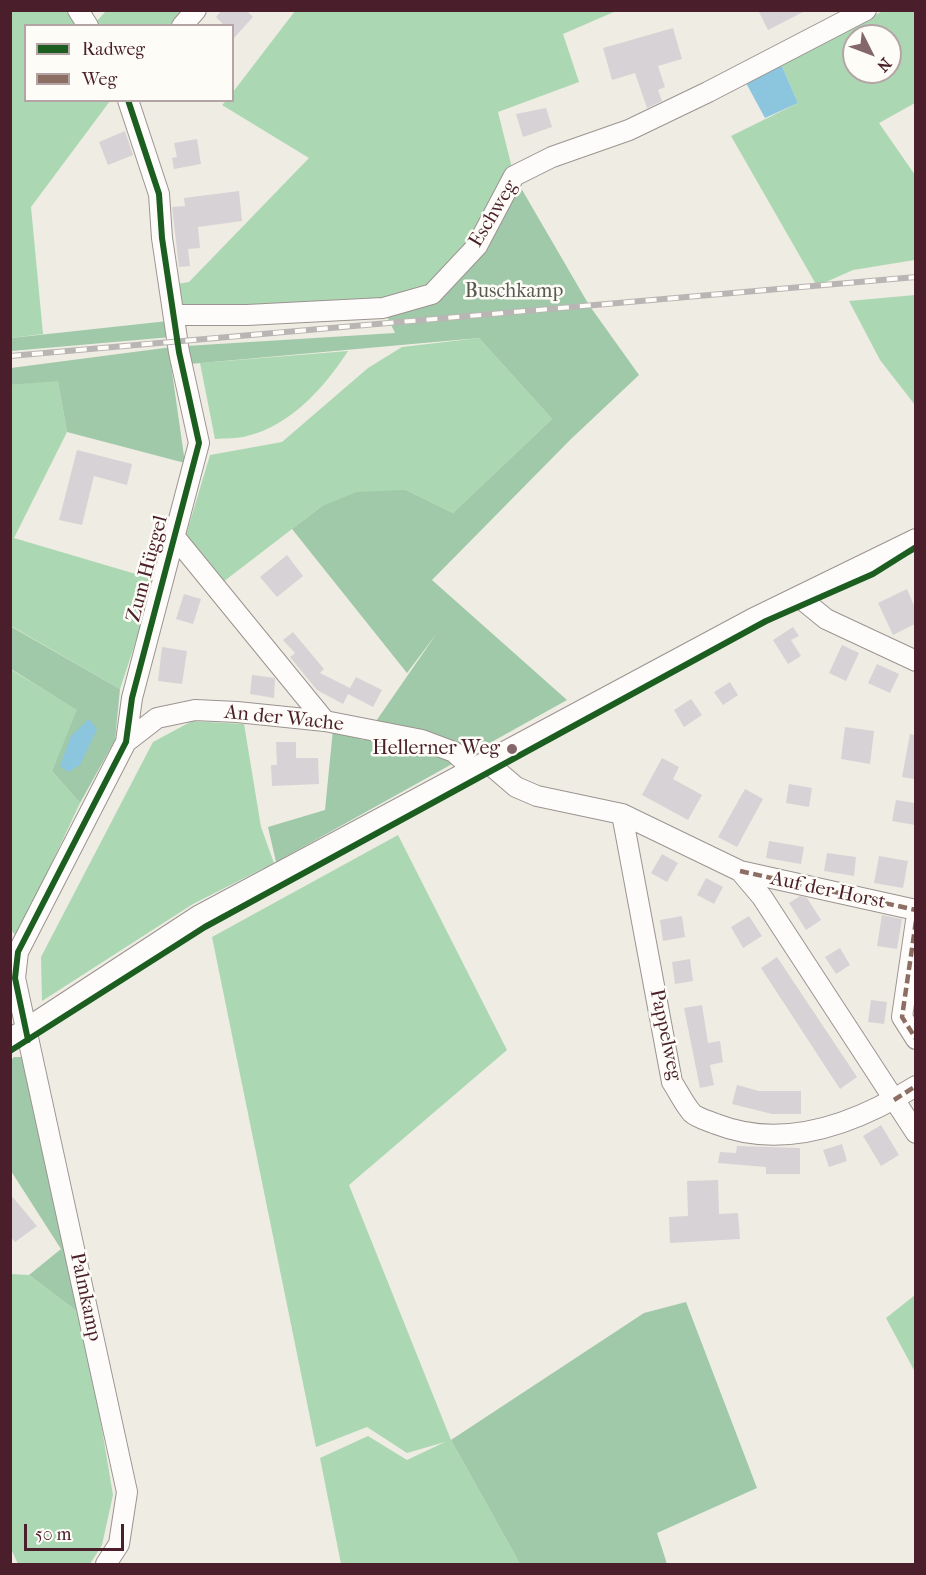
<!DOCTYPE html>
<meta charset="utf-8">
<style>
body{margin:0}
#map{position:relative;width:926px;height:1575px;overflow:hidden;background:#efece3;font-family:"IM FELL French Canon",serif}
canvas{display:block}
.frame{position:absolute;inset:0;border:12px solid #4a1f2b;pointer-events:none}
.legend{position:absolute;left:24px;top:24px;width:210px;height:78px;box-sizing:border-box;background:#fdfcf7;border:2px solid #b5a4a5;margin:0;padding:8px 10px;list-style:none;font-size:18px;color:#4a1f2b}
.legend li{display:flex;align-items:center;gap:12px;height:30px}
.legend b{width:30px;border:2px solid #b5a4a5}
.north{position:absolute;left:842px;top:24px;width:60px;height:60px;box-sizing:border-box;background:#fdfcf7;border:2px solid #b5a4a5;border-radius:50%;rotate:132deg;font-size:16px;font-weight:700;line-height:24px;text-align:center;color:#4a1f2b}
.north::after{content:'';display:block;margin:auto;width:21px;height:27px;background:#84676b;clip-path:polygon(50% 0,100% 100%,50% 72%,0 100%)}
.scale{position:absolute;left:24px;top:1524px;width:100px;height:27px;box-sizing:border-box;border:3px solid #4a1f2b;border-top:0;padding-left:8px;font-size:18px;line-height:21px;white-space:nowrap;color:#4a1f2b;-webkit-text-stroke:4px #fdfcf7;paint-order:stroke}
</style>
<div id="map">
<canvas width="926" height="1575"></canvas>
<div class="frame"></div>
<ul class="legend">
<li><b style="height:8px;background:#1b5e20"></b>Radweg</li>
<li><b style="height:8px;background:#8d6e63"></b>Weg</li>
</ul>
<div class="north">N</div>
<div class="scale">50 m</div>
</div>
<script>
const context = document.querySelector('canvas').getContext('2d');
context.lineJoin = 'round';
function paint(path, color) {
  context.fillStyle = color;
  context.fill(path, 'evenodd');
}
function strokePath(path, color, width, dash) {
  context.strokeStyle = color;
  context.lineWidth = width;
  context.lineCap = dash ? 'butt' : 'round';
  context.setLineDash(dash || []);
  context.stroke(path);
}
function drawText(font, color, halo, rows, align = 'center') {
  context.font = font + ' "IM FELL French Canon",serif';
  context.lineWidth = 5;
  context.setLineDash([]);
  context.textBaseline = 'middle';
  context.strokeStyle = halo;
  context.fillStyle = color;
  for (const [text, x, y, turn = 0] of rows) {
    context.save();
    context.translate(x, y);
    context.rotate((+turn || 0) * Math.PI / 180);
    context.textAlign = isNaN(turn) ? turn : align;
    if (halo) context.strokeText(text, 0, 0);
    context.fillText(text, 0, 0);
    context.restore();
  }
}
paint(new Path2D(`
 M10 11H71L81 25 26 26V100L110 101 31 207 43 334 11 338Z
 M106 11H189L175 25 92 26Z
 M295 11H616L563 34 579 82 498 112 514 176 432 294 175 315 170 285 189 282 309 158 222 105 226 101 232 100 233 92Z
 M883 11H915V103L879 123 915 175V260L853 270 817 286 731 136 798 103 780 62ZM854 36H890V72H854Z
 M915 295H916L915 405 880 360 849 301Z
 M479 338 552 419 453 513 406 490 322 506 223 582 186 535 210 455 282 442 368 368 402 347Z
 M348 351C325 387 290 426 247 436 237 439 225 438 215 439L200 363Z
 M58 380 67 432 14 538 156 580 120 689 11 626V385Z
 M10 669 78 710 52 771 80 803 17 937 10 929Z
 M192 721 244 724 261 827 274 863 193 904 42 1001 41 957 153 742Z
 M398 835 507 1050 349 1185 451 1440 520 1564H341L320 1458 368 1436 407 1460 445 1442 407 1453 367 1427 316 1447 212 937Z
 M10 1274 29 1275 83 1316 113 1495 102 1545 90 1564H18L11 1549Z
 M915 1295V1372L886 1318Z`), '#abd8b3');
paint(new Path2D(`
 M514 176 589 305 639 375 571 439 432 580 567 700 276 862 268 827 325 810 333 729 363 740 437 633 407 673 292 529 322 506 357 492 406 490 453 513 552 419 479 338 190 364 186 346 395 333 383 308 433 294Z
 M168 321 171 337 11 351V338Z
 M172 347 171 365 185 463 67 432 58 381 11 385V368Z
 M10 626 120 689 115 740 80 803 52 771 77 710 11 669Z
 M14 1057H27L83 1316 29 1275 61 1249 11 1171V1060Z
 M686 1302 757 1488 657 1533 667 1564H520L451 1440 644 1313Z`), '#9fc9a8');
paint(new Path2D(`
 M780 62 798 103 765 118 745 81Z
 M89 719 97 729 80 765 68 772 60 766 71 736Z`), '#8bc5de');
paint(new Path2D(`
 M222 10H246L253 17 232 40V26H225L216 17Z
 M758 10H807L768 30Z
 M673 28 682 59 658 66 665 87 658 90 662 101 647 108 635 73 612 80 603 48Z
 M546 108 552 127 523 137 516 114Z
 M125 131 133 155 108 165 99 142Z
 M197 139 201 164 174 169 172 158 177 157 174 143Z
 M239 191 242 221 198 227 200 248 188 249 190 266 179 267 172 207 185 206 184 198Z
 M77 450 132 464 127 485 94 476 82 525 59 520Z
 M287 555 303 576 277 597 260 577Z
 M907 589 915 608V624L893 635 878 603Z
 M184 594 201 599 193 624 176 619Z
 M793 627 799 636 791 640 801 656 788 664 773 640Z
 M293 632 324 669 320 673 350 688 356 677 382 690 373 707 348 694 343 704 317 690 290 657 295 653 283 640Z
 M842 645 859 653 846 681 829 673Z
 M162 647 187 651 182 684 158 681Z
 M877 664 899 674 890 693 868 683Z
 M252 675 275 678 274 698 250 694Z
 M730 682 738 695 723 705 714 692Z
 M691 699 702 715 684 727 674 710Z
 M845 727 874 731 870 764 841 759Z
 M910 734 915 735V779L902 777Z
 M276 742H296V758H318L319 784 272 786 271 765H277Z
 M662 758 679 767 673 779 702 795 688 820 642 795Z
 M789 784 812 788 809 807 786 803Z
 M745 789 763 799 737 847 718 837Z
 M896 800 915 803V825L892 821Z
 M769 841 804 847 801 864 766 858Z
 M827 853 856 857 854 876 824 871Z
 M662 854 678 863 667 882 651 873Z
 M879 856 908 861 903 888 874 883Z
 M706 878 723 887 714 904 697 895Z
 M800 896 807 898 821 920 806 930 789 903Z
 M882 915 902 919 897 949 877 946Z
 M682 916 685 937 663 941 660 920Z
 M749 916 762 936 743 948 731 927Z
 M840 948 850 965 836 974 825 957Z
 M777 957 857 1077 840 1089 761 968Z
 M690 959 693 981 675 984 672 962Z
 M871 1000 887 1002 884 1024 868 1022Z
 M702 1005 708 1043 720 1041 723 1062 710 1065 714 1085 700 1088 684 1008Z
 M737 1085 759 1091H801V1114H772L732 1104Z
 M881 1125 899 1155 881 1166 863 1136Z
 M842 1144 847 1161 829 1167 823 1150Z
 M737 1146 800 1148V1174H766V1167L718 1163 720 1152 736 1153Z
 M718 1180 719 1214 738 1213 740 1239 670 1243 669 1217 688 1216 687 1181Z
 M10 1194 37 1226 15 1242 10 1236Z`), '#d7d2d6');
const minor = new Path2D(`
 M78 10 88 26
 M182 26 196 10
 M175 315H247L383 308 432 294 477 246 514 176 552 157 629 130 708 92 866 10
 M174 536 325 721
 M799 597 826 619 916 661
 M126 742 157 718 195 710 237 712 325 721 422 740 454 752 474 770
 M488 763 516 787 537 796 622 814 740 871 762 897 916 1133
 M622 814 672 1082C678 1091 684 1104 692 1113 697 1118 709 1121 716 1124 785 1151 857 1123 916 1086
 M740 871 916 910
 M916 921 902 1017 916 1039
 M10 1039 198 916 752 619 916 539
 M106 1564 119 1544 127 1492 15 978 18 952 126 742 132 698 199 443 179 352 162 238 159 194 128 100`);
strokePath(minor, '#9c9390', 22);
strokePath(minor, '#fdfcfb', 20);
const rail = new Path2D(`
 M10 356 916 277`);
strokePath(rail, '#bab5b5', 6);
strokePath(rail, '#fdfcf7', 4, [11]);
strokePath(new Path2D(`
 M740 871 916 910
 M916 921 902 1017 916 1039
 M894 1100 916 1086`), '#8d6e63', 4.5, [9, 4.5]);
strokePath(new Path2D(`
 M28 1040 15 978 18 952 126 742 132 698 199 443 179 352 162 238 159 194 128 100
 M10 1051 205 927 766 621 873 574 916 547`), '#1b5e20', 6);
for (const [x, y, r, color] of [
 [512,749,6,"#84676b"]
]) {
  const dot = new Path2D();
  dot.arc(x, y, r, 0, 2 * Math.PI);
  context.fillStyle = color;
  context.fill(dot);
  strokePath(dot, '#fdfcf7', 2);
}
drawText('20px', '#4a1f2b', '#fdfcf7', [
 ["Eschweg",494,214,-59],
 ["Zum Hüggel",148,569,-75],
 ["An der Wache",284,719,6],
 ["Auf der Horst",828,891,12],
 ["Pappelweg",665,1035,78],
 ["Palmkamp",85,1297,78]
]);
drawText('20px', '#585a4d', '#fdfcf7', [
 ["Buschkamp",514,292]
]);
drawText('20px', '#4a1f2b', '#fdfcf7', [
 ["Hellerner Weg",500,749]
], 'right');
</script>
